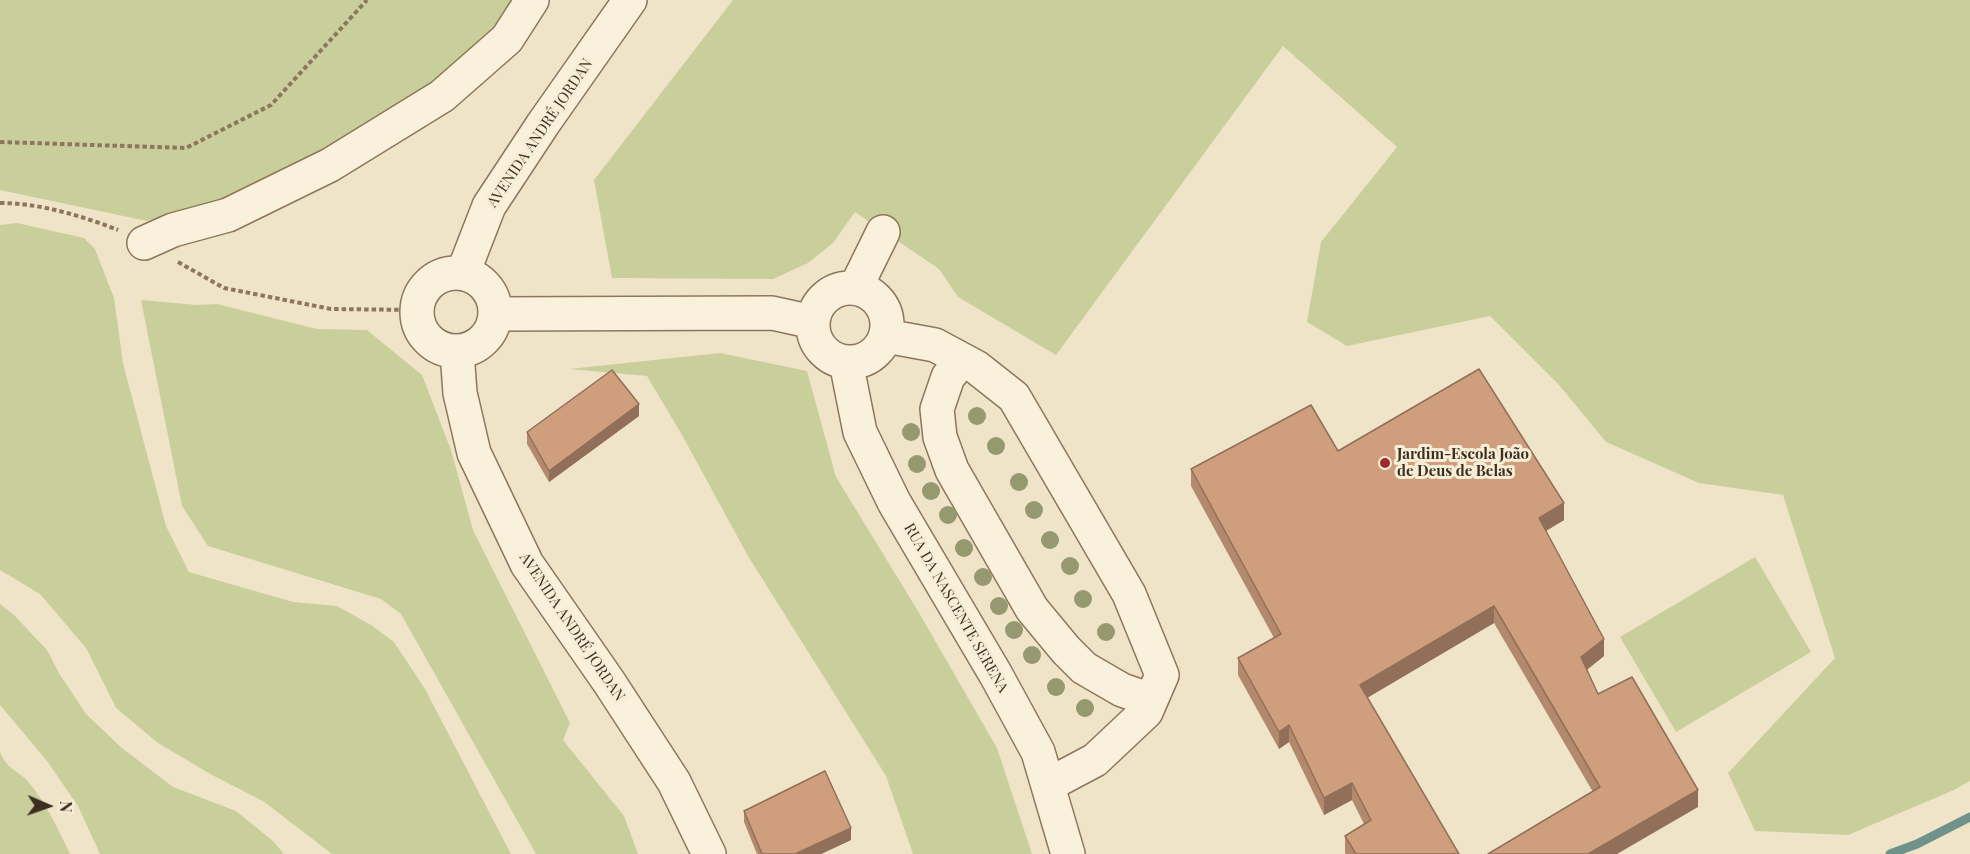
<!DOCTYPE html>
<meta charset="utf-8">
<style>
body{margin:0}
#map{position:relative;width:1970px;height:854px;overflow:hidden;background:#f0e4c8;font-family:"Playfair Display",serif}
canvas{display:block}
.north{position:absolute;left:18px;top:776px;width:60px;height:60px;-webkit-text-stroke:4px #f7eed8;paint-order:stroke;rotate:92deg;font-size:16px;font-weight:700;line-height:24px;text-align:center;color:#3d2e20}
.north::after{content:'';display:block;margin:auto;width:21px;height:27px;background:#3d2e20;clip-path:polygon(50% 0,100% 100%,50% 72%,0 100%)}
</style>
<div id="map">
<canvas width="1970" height="854"></canvas>
<div class="north">N</div>
</div>
<script>
const context = document.querySelector('canvas').getContext('2d');
context.lineJoin = 'round';
function paint(path, color) {
  context.fillStyle = color;
  context.fill(path, 'evenodd');
}
function strokePath(path, color, width, dash) {
  context.strokeStyle = color;
  context.lineWidth = width;
  context.lineCap = dash ? 'butt' : 'round';
  context.setLineDash(dash || []);
  context.stroke(path);
}
function drawText(font, color, halo, rows, align = 'center') {
  context.font = font + ' "Playfair Display",serif';
  context.lineWidth = 6;
  context.setLineDash([]);
  context.textBaseline = 'middle';
  context.strokeStyle = halo;
  context.fillStyle = color;
  for (const [text, x, y, turn = 0] of rows) {
    context.save();
    context.translate(x, y);
    context.rotate((+turn || 0) * Math.PI / 180);
    context.textAlign = isNaN(turn) ? turn : align;
    if (halo) context.strokeText(text, 0, 0);
    context.fillText(text, 0, 0);
    context.restore();
  }
}
paint(new Path2D(`
 M0 0H520L501 33 368 129 213 204 147 221 0 190Z
 M733 0H1970V781L1954 790 1848 835 1755 831 1728 773 1835 658 1783 495 1699 483 1606 442 1559 385 1490 316 1347 346 1307 322 1321 242 1397 147 1283 46 1056 355 958 297 939 269 855 212 833 243 808 263 773 279 612 278 594 180Z
 M17 223 84 238 95 249 114 298 123 363 166 526 189 572 293 602 337 606 371 625 394 642 425 689 511 854H332L263 801 212 775 158 743 116 708 86 648 40 594 0 570V225Z
 M141 300 197 305 217 304 317 329 367 330 422 375 451 450 473 530 570 723 563 740 624 816 638 854H536L401 614 381 599 208 546 182 506Z
 M720 353 807 371 836 477 918 611 997 748 1032 854H913L886 776 748 556 682 435 647 376 569 369Z
 M1755 557 1811 652 1676 732 1620 637Z
 M0 604 14 615 47 650 59 673 86 714 122 748 173 787 236 811 273 841 284 854H100L78 806 47 761 0 705Z
 M0 752C8 772 20 770 31 785 47 805 59 831 70 854H0Z`), '#c9cf9b');
strokePath(new Path2D(`
 M1890 854 1917 844 1970 817`), '#6f938a', 9);
const minor = new Path2D(`
 M144 243 173 230 228 215 330 165 442 96 507 39 532 0
 M417 312a39 39 0 1 1 78 0a39 39 0 1 1-78 0Z
 M463 273 489 206 543 124 630 0
 M856 287 883 232
 M813 325a37 37 0 1 1 74 0a37 37 0 1 1-74 0Z
 M496 314 772 313 813 322
 M886 336 935 345 976 367 1014 397 1129 594 1162 675 1146 712 1095 760 1048 785
 M457 352 460 393 474 453 527 564 609 682 674 782 709 854
 M962 360 948 377 937 409 940 437 952 470 1032 609 1066 650 1084 668 1122 690 1151 700
 M846 362 860 432 894 502 996 675 1038 752 1068 854`);
strokePath(minor, '#8d765c', 36);
strokePath(new Path2D(`
 M0 142 186 148 271 105 367 0
 M0 203C40 203 82 216 118 230
 M178 262 224 288 331 309 416 310`), '#8d765c', 4, [4.5, 3]);
strokePath(minor, '#faf1dc', 33);
context.fillStyle = '#96986f';
for (const [x, y] of [
 [977,416],
 [911,432],
 [996,446],
 [917,464],
 [1019,482],
 [931,491],
 [1034,510],
 [948,515],
 [1050,540],
 [964,548],
 [1070,566],
 [983,577],
 [1083,599],
 [999,606],
 [1014,630],
 [1106,632],
 [1032,655],
 [1056,687],
 [1085,708]
]) {
  context.beginPath();
  context.arc(x, y, 9, 0, 2 * Math.PI);
  context.fill();
}
paint(new Path2D(`
 M639 416 549 482 527 444V432Z
 M1338 451 1564 520 1546 531 1604 656 1587 670 1598 694 1698 807 1593 792 1494 623 1367 698 1459 854H1346L1345 853V836L1364 824 1352 800 1324 815 1289 742 1279 749 1238 675V658L1274 638 1191 486V469Z
 M744 811 851 840 821 854H757L744 822Z`), '#b2896c');
paint(new Path2D(`
 M639 404V416L549 482V471Z
 M1564 503V520L1539 535V518Z
 M1494 606V623L1360 702V685Z
 M1604 639V656L1581 674V657Z
 M1289 725V742L1279 749V732Z
 M1352 783V800L1324 815V798Z
 M1698 790V807L1617 854H1588Z
 M851 828V840L821 854H795Z`), '#916f58');
const building = new Path2D(`
 M1479 369 1564 503 1539 518 1604 639 1581 657 1598 694 1632 677 1698 790 1588 854H1488L1600 787 1494 606 1360 685 1459 854H1356L1345 836 1371 820 1352 783 1324 798 1289 725 1279 732 1238 658 1281 634 1191 469 1311 405 1338 451Z
 M612 370 639 404 549 471 527 432Z
 M825 771 851 828 795 854H762L744 811Z`);
paint(building, '#cf9f7d');
strokePath(building, '#916f58', 1.5);
for (const [x, y, r, color] of [
 [1385,463,6,"#9e2a2b"]
]) {
  const dot = new Path2D();
  dot.arc(x, y, r, 0, 2 * Math.PI);
  context.fillStyle = color;
  context.fill(dot);
  strokePath(dot, '#f7eed8', 2);
}
drawText('15px', '#3d2e20', '#f7eed8', [
 ["AVENIDA ANDRÉ JORDAN",540,133,-56],
 ["RUA DA NASCENTE SERENA",956,608,60],
 ["AVENIDA ANDRÉ JORDAN",572,627,56]
]);
drawText('bold 15px', '#3d2e20', '#f7eed8', [
 ["Jardim-Escola João",1397,454],
 ["de Deus de Belas",1397,471]
], 'left');
</script>
